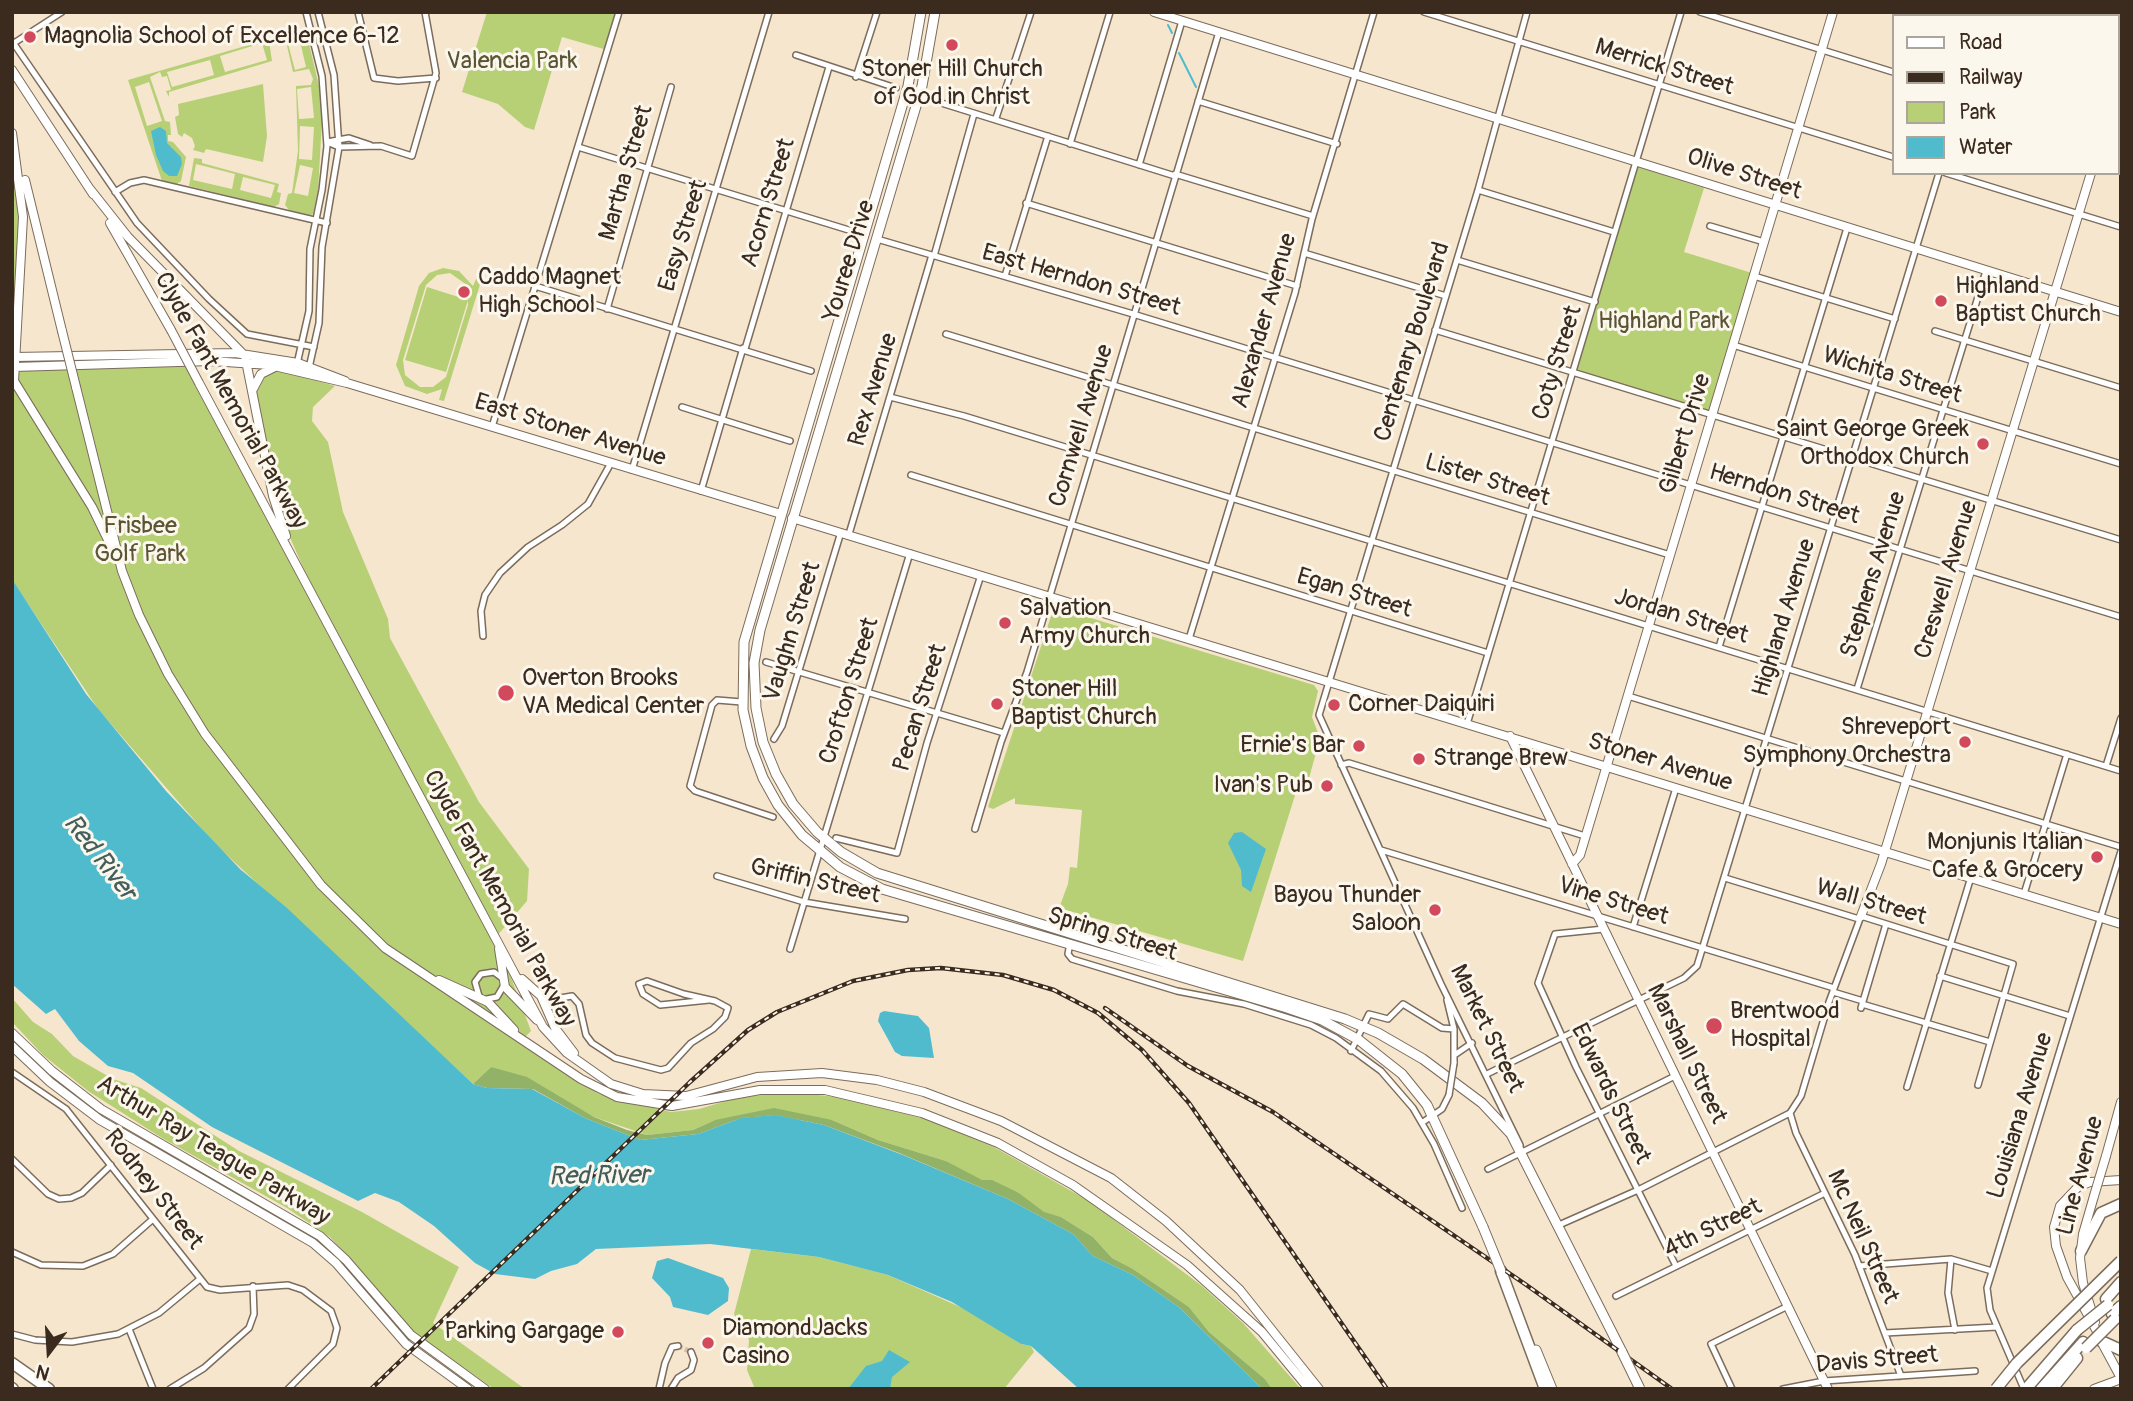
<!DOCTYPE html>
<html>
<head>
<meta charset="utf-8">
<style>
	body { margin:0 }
	#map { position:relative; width:2133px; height:1401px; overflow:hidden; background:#f6e6ce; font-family:Pangolin,sans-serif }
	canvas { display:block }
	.frame { position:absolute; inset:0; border:14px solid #3b2a1e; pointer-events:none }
	.legend { position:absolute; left:1892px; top:14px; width:228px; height:161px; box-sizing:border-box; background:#fbf7ec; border:2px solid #aea59a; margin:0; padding:9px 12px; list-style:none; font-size:21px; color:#3b2a1e }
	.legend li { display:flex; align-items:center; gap:14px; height:35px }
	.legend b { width:35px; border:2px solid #aea59a }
	.north { position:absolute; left:14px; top:1317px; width:70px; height:70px; -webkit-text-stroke:5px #fbf7ec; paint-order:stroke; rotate:197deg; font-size:19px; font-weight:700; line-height:28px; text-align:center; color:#3b2a1e }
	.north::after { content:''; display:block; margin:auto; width:24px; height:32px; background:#3b2a1e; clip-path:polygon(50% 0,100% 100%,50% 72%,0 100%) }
</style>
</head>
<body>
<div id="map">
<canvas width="2133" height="1401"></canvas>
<div class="frame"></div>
<ul class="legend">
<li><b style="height:9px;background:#fff"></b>Road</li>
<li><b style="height:9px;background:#3b2a1e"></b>Railway</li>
<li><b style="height:19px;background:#b7d076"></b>Park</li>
<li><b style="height:19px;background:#51bbce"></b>Water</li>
</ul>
<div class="north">N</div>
</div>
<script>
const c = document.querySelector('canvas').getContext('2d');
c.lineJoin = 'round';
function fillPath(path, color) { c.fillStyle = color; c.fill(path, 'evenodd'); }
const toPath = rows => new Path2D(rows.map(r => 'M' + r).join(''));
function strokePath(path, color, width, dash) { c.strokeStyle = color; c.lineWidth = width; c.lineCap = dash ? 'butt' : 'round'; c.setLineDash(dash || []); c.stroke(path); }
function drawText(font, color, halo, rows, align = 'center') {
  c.font = font + ' Pangolin,sans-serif'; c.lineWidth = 6; c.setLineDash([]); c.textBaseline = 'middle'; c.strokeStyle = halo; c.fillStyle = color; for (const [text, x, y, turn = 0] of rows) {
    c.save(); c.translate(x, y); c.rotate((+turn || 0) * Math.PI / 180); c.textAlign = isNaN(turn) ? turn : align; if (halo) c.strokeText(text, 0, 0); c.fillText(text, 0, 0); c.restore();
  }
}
const green = toPath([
	[487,12,619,12,607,50,562,37,534,130,525,127,498,104,462,92],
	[297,30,298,33,306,31,320,90,322,121,318,191,313,214,309,216,289,210,285,205,288,194,292,193,298,151,296,86,311,85,313,79,309,69,293,72,285,37,279,36],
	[299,37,306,67,295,70,287,40],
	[311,87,314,118,299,119,297,89],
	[300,126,314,127,312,160,299,159],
	[300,165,313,168,308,196,294,193],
	[273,38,269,41,272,61,169,92,169,97,166,91,171,90,167,76,162,77,160,72,150,77,165,121,170,122,171,135,168,135,168,141,173,142,186,157,181,181,177,184,162,181,128,80],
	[262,43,267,60,225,72,220,56],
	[210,60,214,75,172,87,167,72],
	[149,82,162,121,147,126,135,87],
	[263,84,267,136,263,162,206,149,204,153,193,150,195,146,192,138,184,133,182,137,178,134,175,117,179,115,178,104],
	[194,158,202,159,202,163,279,184,277,192,281,193,279,204,274,207,189,186],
	[196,164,235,174,232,189,193,180],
	[243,177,275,185,271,198,240,190],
	[12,159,20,227,12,334],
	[1638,167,1704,188,1684,252,1752,273,1710,413,1574,371],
	[443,268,459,271,473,286,477,277,482,278,444,401,439,400,442,389,427,394,405,386,396,365,419,286,429,273],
	[450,273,467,285,468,305,446,377,433,387,420,387,405,375,403,360,426,285,437,275],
	[427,287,468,300,446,372,405,360],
	[189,364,506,964,531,1031,519,1043,599,1094,671,1112,699,1109,736,1098,788,1092,838,1097,926,1119,994,1147,1089,1201,1202,1286,1243,1323,1301,1389,1272,1389,1265,1379,1209,1332,1189,1307,1133,1269,1112,1258,1093,1237,1061,1217,1044,1213,1019,1193,982,1181,946,1161,878,1140,832,1120,715,1120,693,1130,647,1135,594,1117,562,1099,491,1067,473,1084,215,844,98,709,12,580,12,367],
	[278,369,335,386,313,407,312,421,328,442,343,512,388,619,390,638,479,802,529,869,527,901,496,937,312,588,285,526,254,391,262,375],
	[1054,607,1314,685,1318,691,1312,717,1320,738,1308,782,1297,789,1243,961,1059,908,1068,884,1070,867,1077,868,1082,810,1015,804,1015,798,993,809,988,807],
	[12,998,33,1022,52,1034,73,1056,113,1079,141,1088,239,1151,362,1212,459,1267,433,1323,525,1389,494,1389,414,1332,330,1237,287,1208,162,1138,88,1091,43,1055,12,1022],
	[751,1249,819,1257,888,1275,976,1314,1021,1344,1031,1346,1034,1352,1004,1389,755,1389,747,1370,749,1340,734,1314]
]);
const forest = toPath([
	[491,1067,527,1077,594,1117,627,1130,647,1135,693,1130,715,1120,774,1108,832,1120,878,1140,946,1161,982,1180,992,1180,1019,1193,1044,1212,1061,1217,1093,1237,1112,1258,1133,1269,1189,1307,1209,1332,1265,1379,1272,1389,1262,1389,1180,1308,1133,1275,1093,1256,1073,1234,1008,1199,899,1153,824,1125,776,1115,741,1118,698,1134,640,1140,585,1118,533,1089,487,1088,473,1084]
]);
const water = toPath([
	[160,127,166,131,167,143,181,157,182,164,177,176,169,176,163,171,156,155,151,131],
	[12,579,86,694,166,791,240,869,287,908,473,1084,487,1088,532,1089,585,1118,640,1140,698,1134,741,1118,776,1115,824,1125,903,1155,1008,1199,1073,1234,1093,1256,1133,1275,1180,1308,1262,1389,1079,1389,1031,1346,1021,1344,952,1302,888,1275,819,1257,710,1244,596,1249,577,1264,551,1271,535,1279,495,1274,475,1263,434,1226,399,1202,375,1193,358,1201,212,1127,133,1073,108,1066,79,1041,55,1009,46,1014,12,984],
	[1242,832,1266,849,1251,892,1242,886,1241,870,1228,843,1234,833],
	[884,1011,918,1016,929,1028,934,1058,902,1056,895,1052,878,1021,880,1013],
	[668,1258,723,1278,729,1288,728,1301,708,1315,673,1307,670,1297,652,1278,657,1261],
	[889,1350,910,1362,892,1377,890,1389,848,1389,866,1366,882,1361]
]);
const stream = toPath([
	[1168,25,1172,33],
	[1179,53,1196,87]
]);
const streetTunnel = toPath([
	[678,1346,691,1352]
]);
const street = toPath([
	[358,12,374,78,398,81,436,78],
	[1424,12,1893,157],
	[1700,12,1893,72],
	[1977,12,1989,16],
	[12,41,137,223,209,299,247,334,314,347],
	[14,43,62,12],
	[796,55,896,88],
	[2117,55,2121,56],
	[856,77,877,12],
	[919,96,1175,176],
	[1198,101,1337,144],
	[996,118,1031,12],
	[2117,140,2121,141],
	[327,142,339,147,381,146,412,156,436,73,425,12],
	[327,142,349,138,370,145],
	[1070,144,1110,12],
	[578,147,865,235],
	[1139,165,1182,21],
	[1946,173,2121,227],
	[1175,174,1313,216],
	[1478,190,1614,232],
	[115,192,130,183,144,180,327,223],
	[1026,203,1297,286],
	[1710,226,1764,242],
	[877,239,1133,314,2121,617],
	[1304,253,1446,296],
	[934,256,974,114],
	[1457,260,1595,302],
	[1005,276,1048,136],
	[1754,276,1895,319],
	[535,286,811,371],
	[607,309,671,87],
	[1435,330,2121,540],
	[1935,331,2121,388],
	[946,334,1670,555],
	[1733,345,2121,464],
	[745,349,829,67],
	[297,364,309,311,310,249,322,190,327,146,322,76,306,12],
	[309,368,319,323,322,247,339,147,334,75,318,12],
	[890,397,964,416,2121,771],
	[682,407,790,441],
	[492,427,619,12],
	[632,470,769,12],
	[911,475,1488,653],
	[701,491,743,348],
	[849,534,932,255],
	[483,636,481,611,485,595,500,573,528,547,562,525,588,504,611,463],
	[1189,639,1295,293,1312,219,1374,12],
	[1719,647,1847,228],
	[766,662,1004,733],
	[1857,689,1986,271],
	[1628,696,2121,847],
	[742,702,717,700,712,705,690,786,695,791,773,817],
	[1467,724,1681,12],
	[774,739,782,726,841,532],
	[1341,765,1349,763,1585,836],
	[2106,766,2121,718],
	[975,829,1001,742,1027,672,1219,32],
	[836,838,897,853,927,743,981,575],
	[1381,850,1834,988],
	[717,876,804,902,905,919],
	[1725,878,1859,919],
	[2024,894,2067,754],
	[1633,927,1676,788],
	[1604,929,1555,934,1538,983,1576,1067,1676,1266],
	[1070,943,1068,954,1072,959,1177,991,1244,1004,1311,1025,1336,1038,1381,1071,1413,1108,1434,1144,1462,1208],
	[790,949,910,553],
	[1940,976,2070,1016],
	[1833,992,1863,1001],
	[479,996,475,982,481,974,494,972,502,978],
	[487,999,497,997,504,985],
	[1447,1000,1454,1029,1454,1063],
	[543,1001,572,996,579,1004,586,1035,592,1043,615,1058,661,1070,668,1068,691,1043,713,1029,725,1017,728,1008,715,1001,684,994,647,981,639,984,643,994,660,1005,709,1000],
	[1862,1004,1990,1042],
	[1861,1008,1886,924],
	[1351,1051,1369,1014,1388,1019,1403,1004,1442,1028,1454,1029],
	[1456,1054,1472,1043],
	[12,1072,66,1109,207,1287,220,1290,288,1285,303,1290,331,1311,337,1328,333,1344,288,1389],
	[1487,1074,1684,978,1697,966,1939,173],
	[1907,1087,1971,877],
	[1790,1113,1796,1133,1855,1255,1901,1376],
	[1423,1122,1442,1109,1449,1095],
	[1520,1145,1441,984,1319,715,1478,190,1527,12],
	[12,1159,48,1194,59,1199,71,1198,82,1193,111,1165],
	[1488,1169,1675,1076],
	[1559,1225,1638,1190,1790,1113,1801,1096,1829,1002,1861,916,2013,964,1978,1085],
	[12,1252,41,1265,83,1266,113,1254,153,1219],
	[1951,1259,1948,1293,1955,1330],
	[1859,1266,1951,1259,1992,1271],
	[1616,1296,1825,1193],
	[129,1329,153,1389],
	[1885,1333,1997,1327],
	[12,1334,35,1340,72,1342,118,1334,159,1313,200,1279],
	[170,1389,204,1368,249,1328,254,1314,253,1286],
	[659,1389,665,1363,672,1347,678,1346],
	[671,1389,678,1378,691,1370,694,1360,691,1352],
	[1732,1389,1711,1344,1788,1306],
	[1783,1389,1824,1381,1975,1371],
	[2024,1389,1990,1310,1987,1288,2121,851]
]);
const secondary = toPath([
	[1154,12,2121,312],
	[12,70,93,194],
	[2117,86,2121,75],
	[12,133,23,217,14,381,92,507,111,546],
	[25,180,62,331],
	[90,189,128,237,245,356,273,496,286,536],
	[110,223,171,330],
	[15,357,235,353,298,363,345,381],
	[14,367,211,361,270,365,347,383,781,514],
	[199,383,543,1027,567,1053,611,1084,643,1094,686,1096,757,1077,822,1073,877,1080,924,1092,1001,1121,1111,1178,1166,1221,1240,1290,1319,1389],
	[76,387,122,571,139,615,168,674,205,734,321,885,385,948,581,1079,617,1097,672,1106,760,1090,825,1090,922,1113,998,1143,1073,1185,1187,1265,1262,1332,1309,1389],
	[253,389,261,374,275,367],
	[792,518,2121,924],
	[1510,736,1828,1389],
	[1572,864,1580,855,1833,12],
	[1861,916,1881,864,2091,173],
	[499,949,505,987,537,1020],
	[522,979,541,996,555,1028,574,1053],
	[439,980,488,1002,514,1030],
	[12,1033,52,1071,101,1109,320,1236,346,1260,411,1335,485,1389],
	[12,1046,50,1082,100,1120,313,1243,336,1263,406,1344,468,1389],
	[2106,1156,2121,1102],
	[2094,1196,2083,1234,2080,1258,2083,1283,2095,1322],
	[2099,1335,2067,1277,2056,1246,2054,1227,2060,1206,2078,1187,2090,1182,2121,1180],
	[2101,1341,2121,1378],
	[2094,1389,2121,1379]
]);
const primary = toPath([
	[921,12,908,86,744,642,743,710,751,746,763,778,778,805,802,835,840,867,882,889,1287,1008,1322,1020,1359,1040,1402,1074,1427,1105,1483,1227],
	[935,12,922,86,760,630,754,663,756,708,763,742,776,774,793,804,817,832,841,852,877,873,1345,1019,1378,1033,1423,1059,1482,1103,1511,1134,1622,1352],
	[1536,1350,1552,1389]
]);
const highway = toPath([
	[2081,1251,2101,1213,2121,1204],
	[1501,1271,1545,1389],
	[2106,1299,2121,1282],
	[2112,1314,2121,1306],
	[2101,1341,2121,1350],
	[12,1363,49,1389],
	[12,1388,13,1389],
	[2026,1389,2077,1330],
	[2041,1389,2083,1342],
	[2052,1389,2077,1358]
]);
const rail = toPath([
	[1105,1008,1188,1066,1273,1112,1525,1284,1672,1389],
	[371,1389,690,1082,748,1030,777,1012,853,981,908,970,941,968,1003,975,1054,990,1098,1013,1142,1050,1189,1103,1387,1389]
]);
const streetBridge = toPath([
	[1449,1095,1454,1063]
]);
const secondaryBridge = toPath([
	[171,330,199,383],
	[62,331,76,387],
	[2094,1196,2106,1156]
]);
const primaryBridge = toPath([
	[1483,1227,1501,1271],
	[1622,1352,1640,1389]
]);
const highwayBridge = toPath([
	[2077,1330,2108,1305],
	[2086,1348,2115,1319],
	[1996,1389,2017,1363,2121,1261]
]);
const markers = [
	[30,37,7,"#d1495b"],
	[952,45,7,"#d1495b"],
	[464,292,7,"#d1495b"],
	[1941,301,7,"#d1495b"],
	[1983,444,7,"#d1495b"],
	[1005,623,7,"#d1495b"],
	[506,693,9,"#d1495b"],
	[997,704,7,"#d1495b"],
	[1334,705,7,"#d1495b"],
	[1965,742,7,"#d1495b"],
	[1359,746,7,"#d1495b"],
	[1419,759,7,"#d1495b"],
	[1327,786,7,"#d1495b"],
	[2097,857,7,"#d1495b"],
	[1435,910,7,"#d1495b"],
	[1714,1026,9,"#d1495b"],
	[618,1332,7,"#d1495b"],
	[708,1343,7,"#d1495b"]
];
const poiNames = [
	["Magnolia School of Excellence 6-12",44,37],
	["Stoner Hill Church",952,70,"center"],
	["of God in Christ",952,98,"center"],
	["Caddo Magnet",478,278],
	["High School",478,306],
	["Highland",1955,287],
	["Baptist Church",1955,315],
	["Saint George Greek",1969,430,"right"],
	["Orthodox Church",1969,458,"right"],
	["Salvation",1019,609],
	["Army Church",1019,637],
	["Overton Brooks",522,679],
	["VA Medical Center",522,707],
	["Stoner Hill",1011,690],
	["Baptist Church",1011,718],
	["Corner Daiquiri",1348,705],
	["Shreveport",1951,728,"right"],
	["Symphony Orchestra",1951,756,"right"],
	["Ernie's Bar",1345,746,"right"],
	["Strange Brew",1433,759],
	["Ivan's Pub",1313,786,"right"],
	["Monjunis Italian",2083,843,"right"],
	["Cafe & Grocery",2083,871,"right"],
	["Bayou Thunder",1421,896,"right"],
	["Saloon",1421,924,"right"],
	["Brentwood",1730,1012],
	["Hospital",1730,1040],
	["DiamondJacks",722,1329],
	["Casino",722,1357],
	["Parking Gargage",604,1332,"right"]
];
const parkNames = [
	["Valencia Park",512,62],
	["Highland Park",1664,322],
	["Frisbee",140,527],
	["Golf Park",140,555]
];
const streetNames = [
	["Merrick Street",1664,68,17],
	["Martha Street",627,173,-74],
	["Olive Street",1744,175,18],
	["Acorn Street",769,203,-73],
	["Easy Street",684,236,-73],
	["Youree Drive",850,261,-73],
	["East Herndon Street",1081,281,16],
	["Alexander Avenue",1265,321,-74],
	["Centenary Boulevard",1413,342,-73],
	["Coty Street",1558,363,-73],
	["Wichita Street",1892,376,17],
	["Rex Avenue",874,390,-73],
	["Clyde Fant Memorial Parkway",230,401,61],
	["Cornwell Avenue",1082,426,-73],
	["East Stoner Avenue",570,431,17],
	["Gilbert Drive",1686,434,-73],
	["Lister Street",1487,481,17],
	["Herndon Street",1784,495,17],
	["Stephens Avenue",1874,575,-73],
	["Creswell Avenue",1947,580,-73],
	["Egan Street",1354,594,17],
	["Jordan Street",1681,617,17],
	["Highland Avenue",1785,618,-73],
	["Vaughn Street",793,632,-73],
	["Crofton Street",850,691,-73],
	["Pecan Street",921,708,-73],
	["Stoner Avenue",1660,763,17],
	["Griffin Street",815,882,13],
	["Clyde Fant Memorial Parkway",499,899,61],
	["Vine Street",1613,902,17],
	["Wall Street",1871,903,16],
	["Spring Street",1112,935,17],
	["Market Street",1486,1029,64],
	["Marshall Street",1686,1054,64],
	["Edwards Street",1610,1094,64],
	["Louisiana Avenue",2021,1116,-73],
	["Arthur Ray Teague Parkway",213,1151,31],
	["Line Avenue",2081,1176,-75],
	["Rodney Street",153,1190,52],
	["4th Street",1713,1229,-26],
	["Mc Neil Street",1862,1237,66],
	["Davis Street",1877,1361,-5]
];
const waterNames = [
	["Red River",99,858,52],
	["Red River",599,1177,-1]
];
fillPath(green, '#b7d076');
fillPath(forest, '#91b267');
fillPath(water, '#51bbce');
strokePath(stream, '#51bbce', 2);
strokePath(streetTunnel, '#d1c0ab', 5, [5, 2.5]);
strokePath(street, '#7c6c5c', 8);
strokePath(secondary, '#7c6c5c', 10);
strokePath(primary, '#7c6c5c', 11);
strokePath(highway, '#7c6c5c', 13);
strokePath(street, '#fff', 5);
strokePath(secondary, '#fff', 8);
strokePath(primary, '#fff', 9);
strokePath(highway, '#fff', 10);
strokePath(rail, '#3b2a1e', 4.5);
strokePath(rail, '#fbf7ec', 2, [5]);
strokePath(streetBridge, '#7c6c5c', 8, []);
strokePath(secondaryBridge, '#7c6c5c', 10, []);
strokePath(primaryBridge, '#7c6c5c', 11, []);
strokePath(highwayBridge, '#7c6c5c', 13, []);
strokePath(streetBridge, '#fff', 5);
strokePath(secondaryBridge, '#fff', 8);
strokePath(primaryBridge, '#fff', 9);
strokePath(highwayBridge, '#fff', 10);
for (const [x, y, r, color] of markers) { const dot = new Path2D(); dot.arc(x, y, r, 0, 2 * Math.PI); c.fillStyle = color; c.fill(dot); strokePath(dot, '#fbf7ec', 2.5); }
drawText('24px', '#3b2a1e', '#fbf7ec', poiNames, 'left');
drawText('24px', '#5a5434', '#fbf7ec', parkNames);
drawText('24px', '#3b2a1e', '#fbf7ec', streetNames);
drawText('italic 26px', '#435d5c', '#fbf7ec', waterNames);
</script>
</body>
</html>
